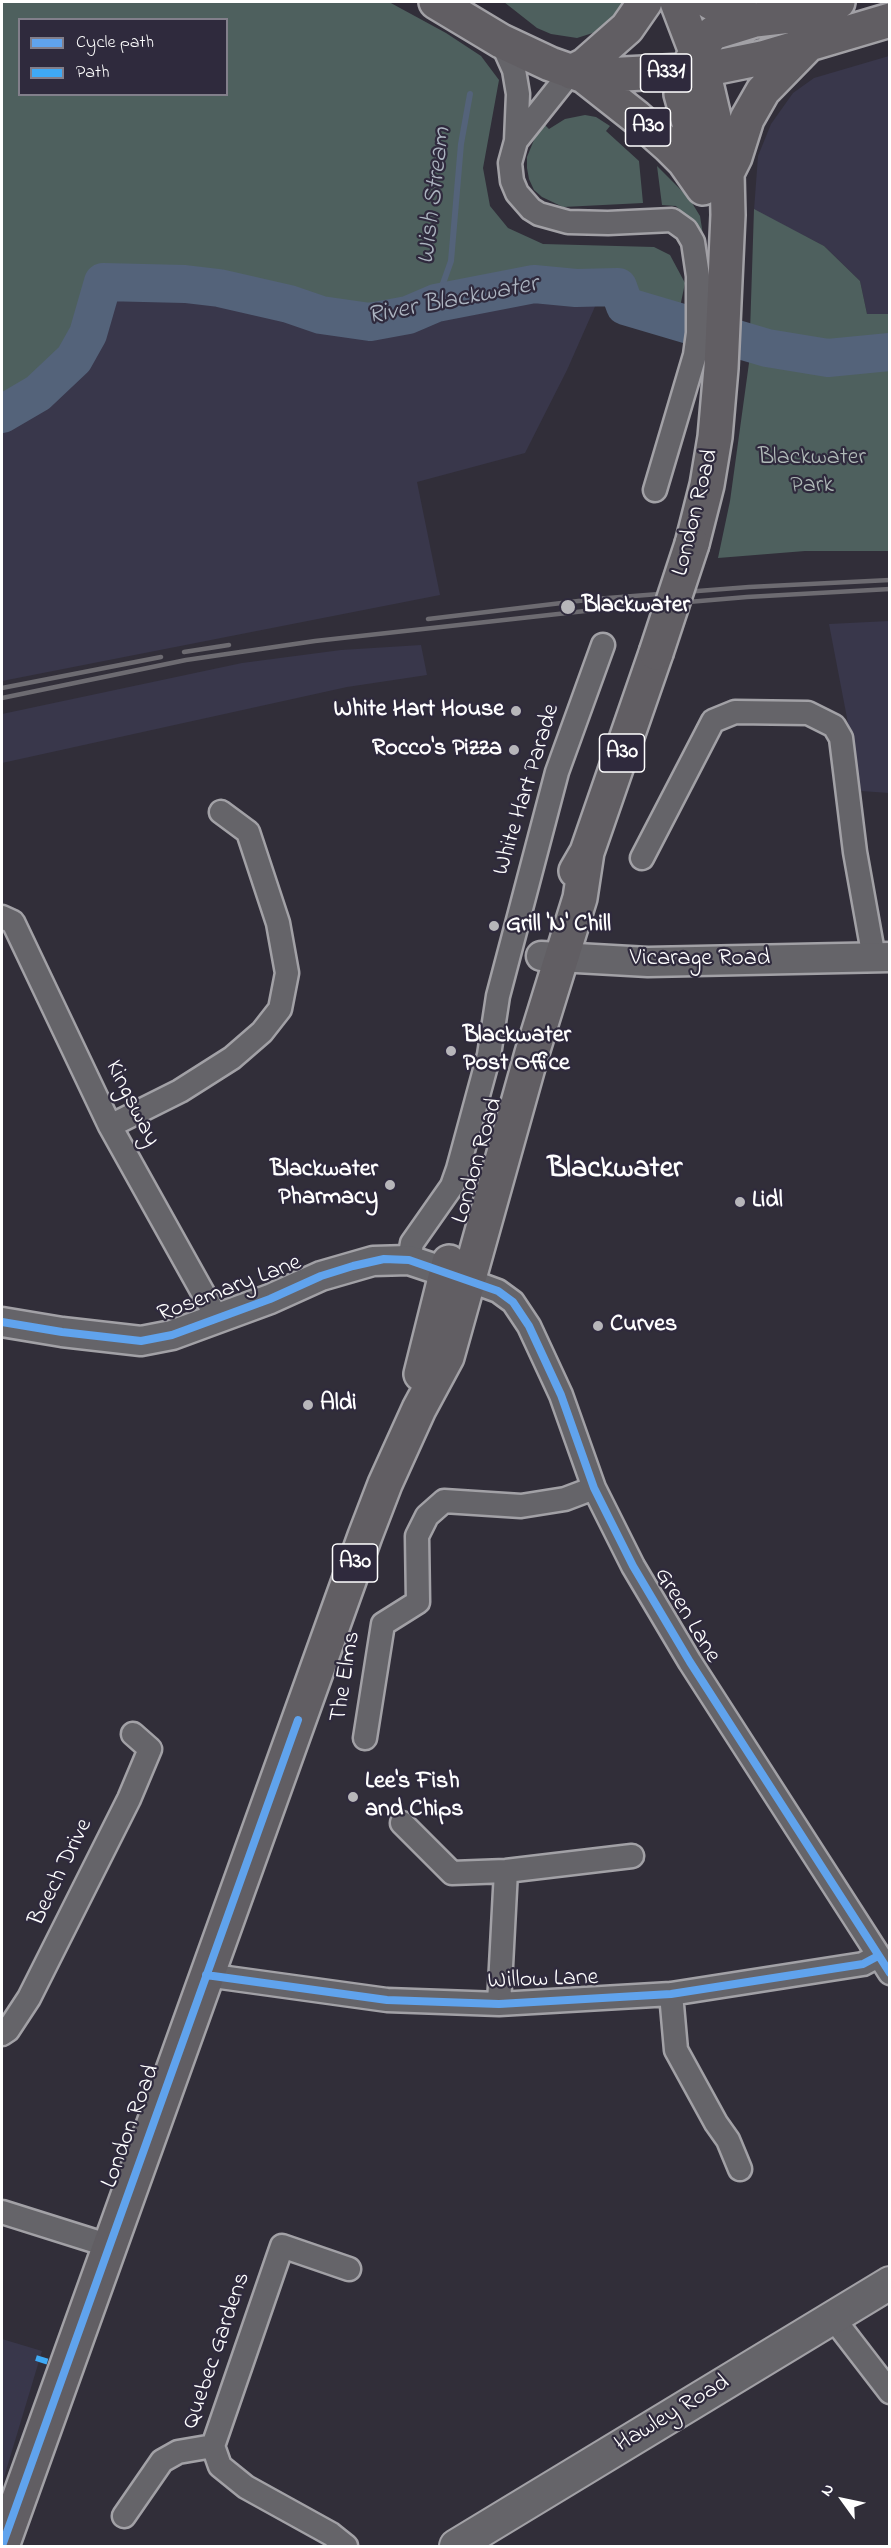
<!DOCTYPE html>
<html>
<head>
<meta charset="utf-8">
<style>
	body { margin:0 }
	#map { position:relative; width:891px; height:2548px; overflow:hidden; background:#312e39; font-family:"Indie Flower",sans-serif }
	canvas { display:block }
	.frame { position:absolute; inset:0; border:3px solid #fff; pointer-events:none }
	.legend { position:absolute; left:18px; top:18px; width:210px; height:78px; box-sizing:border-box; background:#2f2a3d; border:2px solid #827f8b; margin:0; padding:8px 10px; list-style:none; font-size:18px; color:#fff }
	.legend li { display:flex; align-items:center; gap:12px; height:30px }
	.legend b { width:30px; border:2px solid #827f8b }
	.north { position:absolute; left:813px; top:2470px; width:60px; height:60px; -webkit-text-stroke:4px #2f2a3d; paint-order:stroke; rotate:303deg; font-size:16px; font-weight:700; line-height:24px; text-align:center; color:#fff }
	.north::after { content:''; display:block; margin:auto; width:21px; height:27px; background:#fff; clip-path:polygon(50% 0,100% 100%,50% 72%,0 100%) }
</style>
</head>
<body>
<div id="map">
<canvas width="891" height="2548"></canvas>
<div class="frame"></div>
<ul class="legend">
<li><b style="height:8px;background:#60a3ed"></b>Cycle path</li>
<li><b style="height:8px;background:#3fa9f5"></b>Path</li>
</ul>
<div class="north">N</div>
</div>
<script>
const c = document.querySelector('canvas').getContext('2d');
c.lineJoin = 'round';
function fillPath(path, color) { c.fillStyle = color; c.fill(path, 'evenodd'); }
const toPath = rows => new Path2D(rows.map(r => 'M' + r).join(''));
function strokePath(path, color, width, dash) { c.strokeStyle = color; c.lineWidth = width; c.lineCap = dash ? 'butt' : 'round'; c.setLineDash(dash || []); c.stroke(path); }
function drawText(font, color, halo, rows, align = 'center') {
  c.font = font + ' "Indie Flower",sans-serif'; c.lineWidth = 4.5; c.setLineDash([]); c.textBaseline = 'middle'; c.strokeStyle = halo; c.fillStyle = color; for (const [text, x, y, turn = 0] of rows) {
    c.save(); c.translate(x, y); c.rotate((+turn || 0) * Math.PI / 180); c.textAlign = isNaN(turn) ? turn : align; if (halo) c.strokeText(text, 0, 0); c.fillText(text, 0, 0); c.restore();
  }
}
const built = toPath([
	[889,56,889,314,867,314,860,281,824,246,754,210,758,156,771,124,793,93,814,78],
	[107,287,181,290,219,294,286,308,319,321,372,328,408,321,438,309,533,290,575,294,601,293,567,370,525,453,417,482,440,595,2,681,2,420,42,398,79,361,94,334,105,301],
	[889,621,889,793,861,791,829,624],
	[421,645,427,675,347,687,2,763,2,714,242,663,341,650],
	[2,2339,42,2351,2,2484]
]);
const green = toPath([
	[2,2,389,2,446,33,481,56,499,80,483,168,490,206,508,228,543,244,654,247,670,255,685,283,679,312,643,299,621,277,576,277,533,273,436,292,404,304,370,312,323,305,288,292,206,277,95,272,76,328,60,356,24,388,2,400],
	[20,20,226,20,226,94,20,94],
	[504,2,625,2,618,14,599,31,577,38,551,34,537,28],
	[585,115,596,117,610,126,606,131,639,161,643,203,563,207,542,197,534,190,529,179,527,168,527,157,536,135,544,124,549,129,565,119],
	[657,166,689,198,700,216,703,235,676,206,662,205],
	[754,209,824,246,860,281,867,314,889,314,889,551,805,551,718,558,730,501,749,363]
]);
const stream = toPath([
	[436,303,451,261,461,144,470,94]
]);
const river = toPath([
	[2,414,38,393,74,359,88,334,103,282,185,284,219,288,289,304,321,315,370,322,408,315,436,303,534,284,576,288,618,287,625,306,767,348,828,358,890,352]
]);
const minor = toPath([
	[501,41,514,70,518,94,516,141,510,163,512,181,517,193,531,209,539,214,568,222,608,223,672,220,686,230,693,242,698,276,698,333,695,355,655,490],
	[516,141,571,72],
	[642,858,713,721,735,712,808,713,834,726,841,738,855,852,874,958],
	[2,917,13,922,110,1126,217,1318],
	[110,1126,180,1091,232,1058,262,1032,280,1009,287,973,278,923,248,832,221,812],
	[409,1260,412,1243,452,1186,458,1169,489,1055,498,996,557,772,603,645],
	[468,1280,498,1291,513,1302,529,1326,561,1395,594,1488,633,1566,690,1662,890,1973],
	[365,1738,383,1624,418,1602,417,1536,427,1516,444,1501,521,1506,565,1499,594,1488],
	[402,1823,452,1873,506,1871,632,1856],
	[206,1975,387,2000,499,2004,671,1994,863,1964,878,1956],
	[671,1994,676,2050,716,2123,728,2140,740,2169],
	[499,2004,506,1871],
	[2,2034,8,2030,29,1998,129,1799,150,1749,133,1734],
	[2,2212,110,2246],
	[833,2318,890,2392],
	[124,2516,162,2461,178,2452,213,2446],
	[346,2546,331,2534,246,2487,220,2466,213,2446,282,2246,349,2269]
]);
const tertiary = toPath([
	[541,956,648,962,890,957],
	[2,1322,62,1332,141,1341,172,1335,270,1299,321,1276,373,1261,409,1260,466,1279]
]);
const secondary = toPath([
	[456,2546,890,2283]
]);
const primary = toPath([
	[436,2,501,41,550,64,584,76,636,117,669,146,684,161,703,188],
	[677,2,703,70,727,173,728,215,721,368,715,437,707,485,692,544],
	[710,2,732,14,755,20,790,16,838,2],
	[571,72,585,65,627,28,645,2],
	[584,76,703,70,762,58,890,20],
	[727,173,735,157,747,119,763,91,806,47],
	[702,182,698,156,681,94,685,73,697,51,713,33,755,20],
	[576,871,587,852,656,653],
	[421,1374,449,1262],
	[2,2546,365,1536,385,1484,419,1409,447,1357,532,1053,580,898,587,852]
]);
const rail = toPath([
	[428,619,595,599,749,587,890,580],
	[184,652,229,645],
	[2,688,161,657],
	[2,698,186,660,315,641,594,610,747,597,890,589]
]);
const primaryBridge = toPath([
	[656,653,692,544]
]);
const quiet = toPath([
	[36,2358,49,2362]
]);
const cycleway = toPath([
	[2,1322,62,1332,141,1341,172,1335,270,1299,321,1276,353,1266,384,1259,409,1260,498,1291,513,1302,529,1326,561,1395,594,1488,633,1566,690,1662,890,1973],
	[206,1975,387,2000,499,2004,671,1994,863,1964,878,1956],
	[2,2546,298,1720]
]);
const markers = [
	[568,607,8,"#b7b6ba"],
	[516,711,6,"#b7b6ba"],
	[514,750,6,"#b7b6ba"],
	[494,926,6,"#b7b6ba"],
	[451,1051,6,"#b7b6ba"],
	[390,1185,6,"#b7b6ba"],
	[740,1202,6,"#b7b6ba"],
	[598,1326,6,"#b7b6ba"],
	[308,1405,6,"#b7b6ba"],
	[353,1797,6,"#b7b6ba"]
];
const shields = [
	[666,73,51],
	[648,127,45],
	[622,753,45],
	[355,1563,45]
];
const shieldNames = [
	["A331",666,73],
	["A30",648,127],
	["A30",622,753],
	["A30",355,1563]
];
const parkNames = [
	["Blackwater",812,459],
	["Park",812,487]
];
const streetNames = [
	["London Road",697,513,-76],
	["White Hart Parade",528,790,-73],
	["Vicarage Road",700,960],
	["Kingsway",131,1104,63],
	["London Road",479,1161,-74],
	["Rosemary Lane",230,1290,-21],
	["Green Lane",686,1616,59],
	["The Elms",347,1677,-81],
	["Beech Drive",62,1873,-64],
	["Willow Lane",543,1981,-2],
	["London Road",132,2127,-70],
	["Quebec Gardens",218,2351,-71],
	["Hawley Road",673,2415,-31]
];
const poiNames = [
	["Blackwater",582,607],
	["White Hart House",504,711,"right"],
	["Rocco's Pizza",502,750,"right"],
	["Grill 'N' Chill",506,926],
	["Blackwater",463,1037],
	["Post Office",463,1065],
	["Blackwater",378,1171,"right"],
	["Pharmacy",378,1199,"right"],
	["Lidl",752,1202],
	["Curves",610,1326],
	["Aldi",320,1405],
	["Lee's Fish",365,1783],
	["and Chips",365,1811]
];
const waterNames = [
	["Wish Stream",436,196,-83],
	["River Blackwater",453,302,-11]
];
const districtNames = [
	["Blackwater",615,1171]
];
fillPath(built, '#39374b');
fillPath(green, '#4e605e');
strokePath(stream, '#54637a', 6);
strokePath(river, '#54637a', 38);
strokePath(minor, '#a2a1a6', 27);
strokePath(tertiary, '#a2a1a6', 33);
strokePath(secondary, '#a2a1a6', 36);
strokePath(primary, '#a2a1a6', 38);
strokePath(minor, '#656469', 22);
strokePath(tertiary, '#656469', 28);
strokePath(secondary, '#656469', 32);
strokePath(primary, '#615e63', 33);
strokePath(rail, '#6d6b71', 4.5);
strokePath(primaryBridge, '#a2a1a6', 38, []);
strokePath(primaryBridge, '#615e63', 33);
strokePath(quiet, '#3fa9f5', 6, [12, 6]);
strokePath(cycleway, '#60a3ed', 8);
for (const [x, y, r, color] of markers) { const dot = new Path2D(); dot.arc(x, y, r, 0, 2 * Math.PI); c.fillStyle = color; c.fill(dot); strokePath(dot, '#2f2a3d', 2); }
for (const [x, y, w] of shields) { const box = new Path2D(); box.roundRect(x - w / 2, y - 19, w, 38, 4.5); c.fillStyle = '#2f2a3d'; c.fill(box); strokePath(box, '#fff', 1.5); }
drawText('bold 22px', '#fff', null, shieldNames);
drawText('24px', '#b1bbb9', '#2f2a3d', parkNames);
drawText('24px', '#fff', '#2f2a3d', streetNames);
drawText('bold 24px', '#fff', '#2f2a3d', poiNames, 'left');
drawText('italic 26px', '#acb4c0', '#2f2a3d', waterNames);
drawText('bold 30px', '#fff', '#2f2a3d', districtNames);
</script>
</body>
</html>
